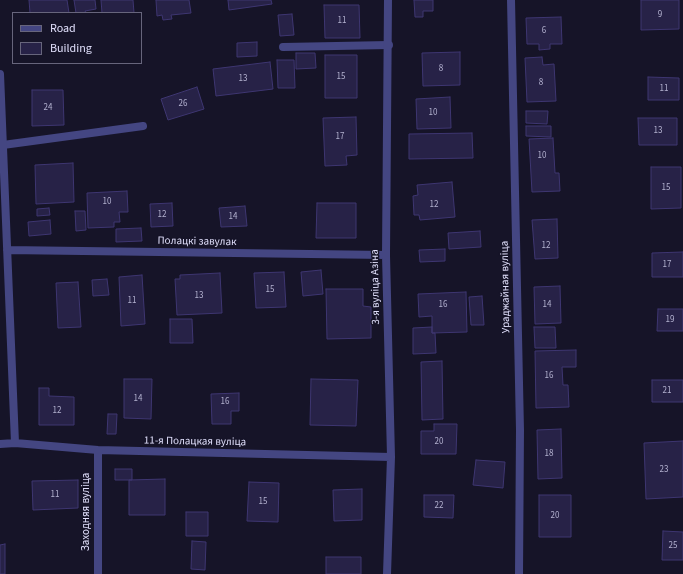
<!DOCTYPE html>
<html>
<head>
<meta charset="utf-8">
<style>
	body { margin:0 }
	#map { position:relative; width:683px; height:574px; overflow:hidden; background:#161428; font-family:"Source Sans 3",sans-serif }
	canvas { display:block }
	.legend { position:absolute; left:12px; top:12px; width:130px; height:52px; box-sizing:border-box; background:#161428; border:1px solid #67657c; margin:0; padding:5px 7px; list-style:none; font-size:12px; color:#e0dffb }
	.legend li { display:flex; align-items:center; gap:8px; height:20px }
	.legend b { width:20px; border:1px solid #67657c }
</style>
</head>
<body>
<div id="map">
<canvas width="683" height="574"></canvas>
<ul class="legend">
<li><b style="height:5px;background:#444682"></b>Road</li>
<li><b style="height:11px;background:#272247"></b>Building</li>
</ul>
</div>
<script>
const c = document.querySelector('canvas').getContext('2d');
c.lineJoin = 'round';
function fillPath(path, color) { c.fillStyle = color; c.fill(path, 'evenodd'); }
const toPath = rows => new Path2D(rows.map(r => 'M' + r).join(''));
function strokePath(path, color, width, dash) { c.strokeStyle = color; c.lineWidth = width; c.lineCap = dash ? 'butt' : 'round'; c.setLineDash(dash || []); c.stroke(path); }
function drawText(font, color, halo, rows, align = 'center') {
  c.font = font + ' "Source Sans 3",sans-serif'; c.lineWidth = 3; c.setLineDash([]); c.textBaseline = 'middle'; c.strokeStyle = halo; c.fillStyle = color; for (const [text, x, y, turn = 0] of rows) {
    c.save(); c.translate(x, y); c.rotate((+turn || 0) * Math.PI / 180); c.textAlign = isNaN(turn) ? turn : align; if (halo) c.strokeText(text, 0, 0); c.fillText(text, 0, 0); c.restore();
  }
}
const building = toPath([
	[29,0,67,0,69,13,30,13,29,0],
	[74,0,95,0,96,9,85,11,86,13,76,13,74,0],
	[101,0,133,0,134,13,102,13,101,0],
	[156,0,189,0,191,13,171,15,172,19,163,20,162,15,157,16,156,0],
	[228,0,271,0,272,4,229,10,228,0],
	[414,0,433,0,433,11,423,11,423,17,415,17,414,0],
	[641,0,679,0,679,29,641,30,641,0],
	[324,5,359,5,360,38,325,38,324,5],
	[292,14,294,35,280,36,278,15,292,14],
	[561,17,562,44,550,44,550,49,539,50,539,44,527,44,526,18,561,17],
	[257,42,257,56,237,57,237,43,257,42],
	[460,52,460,85,423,86,422,53,460,52],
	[296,53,315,53,316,68,296,69,296,53],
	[325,55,357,55,357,98,325,98,325,55],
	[542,57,543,65,554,64,556,101,527,102,525,58,542,57],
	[277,60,294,60,295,88,278,88,277,60],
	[270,62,273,89,216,96,213,69,270,62],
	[648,77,679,78,679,100,648,100,648,77],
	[197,87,204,109,168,120,161,99,197,87],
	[32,90,63,90,64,125,32,126,32,90],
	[450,97,451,128,417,129,416,99,450,97],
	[526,111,548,111,547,124,526,123,526,111],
	[356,117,357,155,346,156,347,165,325,166,323,118,356,117],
	[638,118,677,118,677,145,639,145,638,118],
	[526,126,551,126,551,137,526,136,526,126],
	[472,133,473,158,409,159,409,134,472,133],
	[553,138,555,173,559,173,560,191,532,192,529,139,553,138],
	[73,163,74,202,36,204,35,165,73,163],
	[651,167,681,167,681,208,651,209,651,167],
	[452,182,455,217,420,220,419,215,414,215,413,196,418,195,417,185,452,182],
	[127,191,128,212,119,212,120,222,114,222,114,227,88,228,87,193,127,191],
	[172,203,173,226,151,227,150,204,172,203],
	[317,203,356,203,356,238,316,238,317,203],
	[245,206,247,226,221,227,219,208,245,206],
	[49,208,50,215,37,216,37,209,49,208],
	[75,211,85,211,86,230,76,231,75,211],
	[557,219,558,258,535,259,532,220,557,219],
	[50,220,51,234,29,236,28,222,50,220],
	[141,228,142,241,116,242,116,229,141,228],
	[480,231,481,247,449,249,448,233,480,231],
	[445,249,445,261,420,262,419,250,445,249],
	[683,252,683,277,652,277,652,253,683,252],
	[321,270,323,294,303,296,301,272,321,270],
	[284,272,286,307,256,308,254,273,284,272],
	[220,273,222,313,177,315,175,279,180,279,180,275,220,273],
	[142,275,145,324,121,326,119,277,142,275],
	[107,279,109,295,93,296,92,280,107,279],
	[78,282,81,327,58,328,56,283,78,282],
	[560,286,561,323,535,324,534,287,560,286],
	[326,289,363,289,363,306,371,307,371,338,327,339,326,289],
	[466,292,467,332,432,333,432,316,419,317,418,294,466,292],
	[482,296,484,325,471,325,469,297,482,296],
	[658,309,683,309,683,331,657,331,658,309],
	[170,319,192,319,193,343,170,343,170,319],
	[432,327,432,333,435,333,436,353,413,354,413,328,432,327],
	[534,327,555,327,556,348,535,348,534,327],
	[576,350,576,367,562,367,563,385,568,385,569,407,536,408,535,351,576,350],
	[442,361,443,419,422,420,421,362,442,361],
	[124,379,152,379,151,419,124,418,124,379],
	[311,379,358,380,356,426,310,425,311,379],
	[652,380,683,380,683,402,652,402,652,380],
	[39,388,49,388,49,396,74,397,74,425,39,425,39,388],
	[239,393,239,411,231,411,231,424,212,424,211,394,239,393],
	[108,414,117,414,116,434,107,434,108,414],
	[434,424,457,424,456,454,421,454,421,431,434,431,434,424],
	[561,429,562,478,538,479,537,430,561,429],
	[683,441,683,497,646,499,644,443,683,441],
	[476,460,505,462,503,488,473,485,476,460],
	[115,469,132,469,132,480,115,480,115,469],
	[165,479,165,515,129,515,129,480,165,479],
	[78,480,78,508,33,510,32,481,78,480],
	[249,482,279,483,278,522,247,521,249,482],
	[362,489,362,520,334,521,333,490,362,489],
	[424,495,454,495,453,518,424,517,424,495],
	[539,495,571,495,571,537,539,537,539,495],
	[186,512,208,512,208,536,186,536,186,512],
	[663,531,683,532,683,560,662,560,663,531],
	[192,541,206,542,205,570,191,569,192,541],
	[5,544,5,574,0,574,0,545,5,544],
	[326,557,361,557,361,574,326,574,326,557]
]);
const service = toPath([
	[283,47,389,45],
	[3,145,143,126]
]);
const minor = toPath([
	[511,0,520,430,519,574],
	[0,74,15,443],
	[7,250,386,255],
	[0,444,15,443,98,450,391,457],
	[98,450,98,574],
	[387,574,391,457,386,255,388,0]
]);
const numberNames = [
	["9",660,15],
	["11",342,21],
	["6",544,31],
	["8",441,69],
	["15",341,77],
	["13",243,79],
	["8",541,83],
	["11",664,89],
	["26",183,104],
	["24",48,108],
	["10",433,113],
	["13",658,131],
	["17",340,137],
	["10",542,156],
	["15",666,188],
	["10",107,202],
	["12",434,205],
	["12",162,215],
	["14",233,217],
	["12",546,246],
	["17",667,265],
	["15",270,290],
	["13",199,296],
	["11",132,301],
	["16",443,305],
	["14",547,305],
	["19",670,320],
	["16",549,376],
	["21",667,391],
	["14",138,399],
	["16",225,402],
	["12",57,411],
	["20",439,442],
	["18",549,454],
	["23",664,470],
	["11",55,495],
	["15",263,502],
	["22",439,506],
	["20",555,516],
	["25",673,546]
];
const streetNames = [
	["Полацкі завулак",197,242,1],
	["3-я вуліца Азіна",376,287,-91],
	["Ураджайная вуліца",506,287,-91],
	["11-я Полацкая вуліца",195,442,1],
	["Заходняя вуліца",87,512,-90]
];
fillPath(building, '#272247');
strokePath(building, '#3e3671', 1);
strokePath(service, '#444682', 8);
strokePath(minor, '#444682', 8);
drawText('9px', '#b2b0ce', null, numberNames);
drawText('11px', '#e0dffb', '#161428', streetNames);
</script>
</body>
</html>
